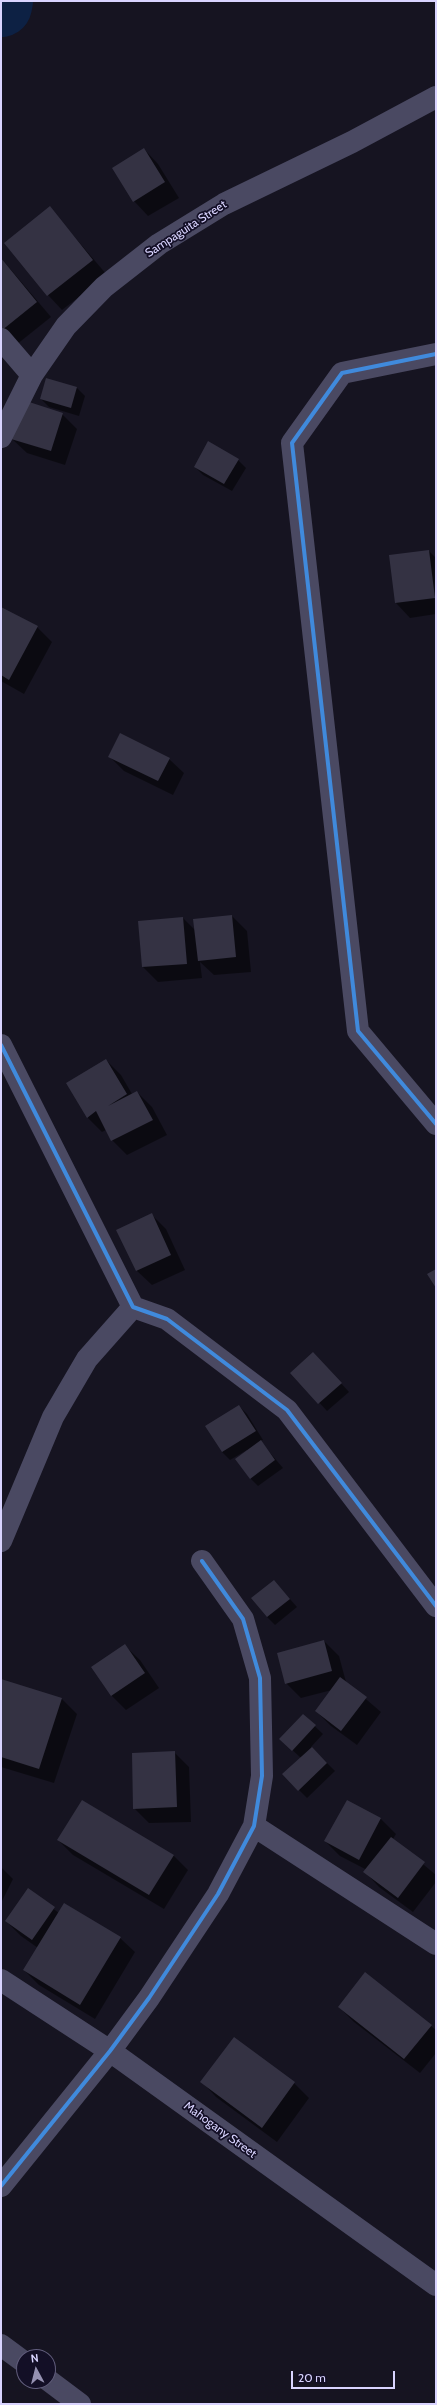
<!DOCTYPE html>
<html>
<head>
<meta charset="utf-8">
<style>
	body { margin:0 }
	#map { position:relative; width:437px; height:2405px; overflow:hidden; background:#161421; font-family:Cabin,sans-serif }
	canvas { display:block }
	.frame { position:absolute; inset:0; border:2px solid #d9d4ff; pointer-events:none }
	.north { position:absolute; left:16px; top:2349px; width:40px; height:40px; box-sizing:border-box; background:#130f26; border:1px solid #625e7d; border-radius:50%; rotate:353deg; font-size:11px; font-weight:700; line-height:16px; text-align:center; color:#d9d4ff }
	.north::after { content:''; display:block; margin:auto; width:14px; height:18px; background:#9591b1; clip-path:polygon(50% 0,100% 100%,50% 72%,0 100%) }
	.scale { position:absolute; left:291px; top:2371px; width:104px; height:18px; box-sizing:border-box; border:2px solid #d9d4ff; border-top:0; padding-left:5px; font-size:12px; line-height:14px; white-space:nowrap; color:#d9d4ff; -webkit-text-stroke:3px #130f26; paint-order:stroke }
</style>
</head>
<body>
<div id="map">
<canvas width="437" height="2405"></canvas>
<div class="frame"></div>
<div class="north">N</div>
<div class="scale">20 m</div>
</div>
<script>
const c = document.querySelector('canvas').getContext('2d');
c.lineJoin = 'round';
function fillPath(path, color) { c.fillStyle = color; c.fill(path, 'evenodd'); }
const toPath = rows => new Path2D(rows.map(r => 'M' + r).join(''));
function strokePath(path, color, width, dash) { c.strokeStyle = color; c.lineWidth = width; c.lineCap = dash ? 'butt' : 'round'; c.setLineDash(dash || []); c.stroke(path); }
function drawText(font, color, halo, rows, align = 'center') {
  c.font = font + ' Cabin,sans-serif'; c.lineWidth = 3.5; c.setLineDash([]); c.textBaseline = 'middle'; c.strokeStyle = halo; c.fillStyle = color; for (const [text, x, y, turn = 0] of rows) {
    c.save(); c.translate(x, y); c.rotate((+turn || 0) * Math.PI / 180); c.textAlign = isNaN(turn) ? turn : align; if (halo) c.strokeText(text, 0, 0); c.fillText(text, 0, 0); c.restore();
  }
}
const shadow = toPath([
	[144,149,158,164,179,198,148,216,134,201],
	[50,208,107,275,62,310,48,295],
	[1,258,51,317,16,345,1,330],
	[47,380,77,388,85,396,79,416,49,407,41,399],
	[62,414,77,429,65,465,27,453,12,439],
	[238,460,246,468,232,491,203,475,195,467],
	[429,551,436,558,436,614,410,618,396,603],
	[1,608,37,627,52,642,24,694,1,681],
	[109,756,169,759,184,773,173,795,124,771],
	[232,916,247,931,251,972,214,975,200,962,202,978,158,982,143,967,139,922,183,918,196,931],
	[106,1060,121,1075,132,1094,137,1092,152,1107,167,1135,127,1155,112,1140,106,1130,102,1132,88,1118,67,1083],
	[151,1214,166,1229,185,1270,152,1285,137,1271],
	[321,1361,349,1392,327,1411,292,1373],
	[239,1406,247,1414,263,1440,260,1441,283,1468,258,1486,250,1478,247,1450,230,1460,222,1452],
	[274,1581,297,1607,275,1625,267,1617],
	[324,1641,339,1656,346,1682,381,1712,357,1745,331,1726,316,1711,332,1690,301,1698,286,1683],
	[125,1646,140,1660,159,1688,126,1710,111,1695],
	[1,1680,62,1699,77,1714,54,1783,1,1767],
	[303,1715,323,1734,311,1747,335,1771,307,1798,299,1790,301,1758,289,1747],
	[174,1752,189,1767,191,1822,149,1823,134,1808],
	[347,1801,381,1819,396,1834,393,1839,436,1875,436,1882,413,1912,379,1887,365,1872,367,1870,340,1856,325,1841],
	[58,1840,173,1855,188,1870,164,1909,73,1855],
	[1,1867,13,1879,1,1903],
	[28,1890,59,1913,120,1938,135,1952,95,2019,39,1985,24,1970,38,1948,21,1936,6,1921],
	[365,1973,436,2030,436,2053,420,2073,354,2022,339,2007],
	[234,2039,294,2083,309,2098,277,2142,216,2097,202,2082]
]);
const river = toPath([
	[1,6,2,1]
]);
const building = toPath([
	[144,148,165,182,133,202,112,168],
	[50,206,93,260,47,296,4,243],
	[1,258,37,302,1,331],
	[46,378,77,387,71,408,40,399],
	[23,400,63,413,51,451,11,439],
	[208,441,239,459,224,484,194,467],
	[429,550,435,598,395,603,389,555],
	[1,607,38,626,9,680,1,675],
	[120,733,170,758,158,781,108,757],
	[232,915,236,957,198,961,193,919],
	[183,917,187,964,142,967,138,921],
	[106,1059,127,1094,108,1106,137,1091,153,1120,111,1141,96,1111,87,1118,66,1083],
	[152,1213,171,1255,136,1271,116,1230],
	[436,1269,436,1288,427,1274],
	[313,1352,342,1383,318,1404,290,1373],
	[239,1405,256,1431,222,1452,205,1426],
	[261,1440,275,1460,250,1479,235,1459],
	[274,1580,290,1599,267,1617,251,1598],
	[324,1640,332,1671,285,1684,277,1653],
	[125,1644,145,1673,111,1696,91,1667],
	[340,1677,367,1697,341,1731,315,1711],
	[1,1679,62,1698,39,1769,1,1757],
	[303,1714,316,1725,292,1751,279,1739],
	[312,1747,327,1763,298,1791,282,1774],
	[175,1751,177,1807,133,1809,132,1753],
	[82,1800,174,1855,149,1895,57,1840],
	[347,1800,381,1818,359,1860,324,1841],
	[391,1837,425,1862,398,1898,363,1872],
	[28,1888,55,1907,32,1940,5,1921],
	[64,1903,121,1937,80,2005,23,1970],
	[365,1972,432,2025,404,2059,338,2007],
	[234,2037,295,2082,262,2128,200,2082]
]);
const street = toPath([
	[1,339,32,375],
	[436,354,342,373,292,443,358,1031,436,1124],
	[1,437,32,375,66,326,104,287,159,244,224,204,352,142,436,97],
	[1,1045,133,1307,167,1319,287,1410,436,1606],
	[1,1541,53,1417,87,1359,133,1307],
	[254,1826,436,1944],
	[1,1980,110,2051,436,2285],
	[1,2186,110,2051,149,1998,218,1894,254,1826,262,1776,260,1678,243,1619,202,1561],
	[1,2345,24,2362],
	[48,2380,80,2404]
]);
const cycleway = toPath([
	[436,354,342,373,292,443,358,1031,436,1124],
	[1,1045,133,1307,167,1319,287,1410,436,1606],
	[1,2186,110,2051,149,1998,218,1894,254,1826,262,1776,260,1678,243,1619,202,1561]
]);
const streetNames = [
	["Sampaguita Street",186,229,-33],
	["Mahogany Street",220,2130,36]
];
fillPath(shadow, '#0007');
strokePath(river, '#0d2144', 62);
fillPath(building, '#343243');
strokePath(street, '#4a4962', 22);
strokePath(cycleway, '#408adc', 4);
drawText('12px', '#d9d4ff', '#130f26', streetNames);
</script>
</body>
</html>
